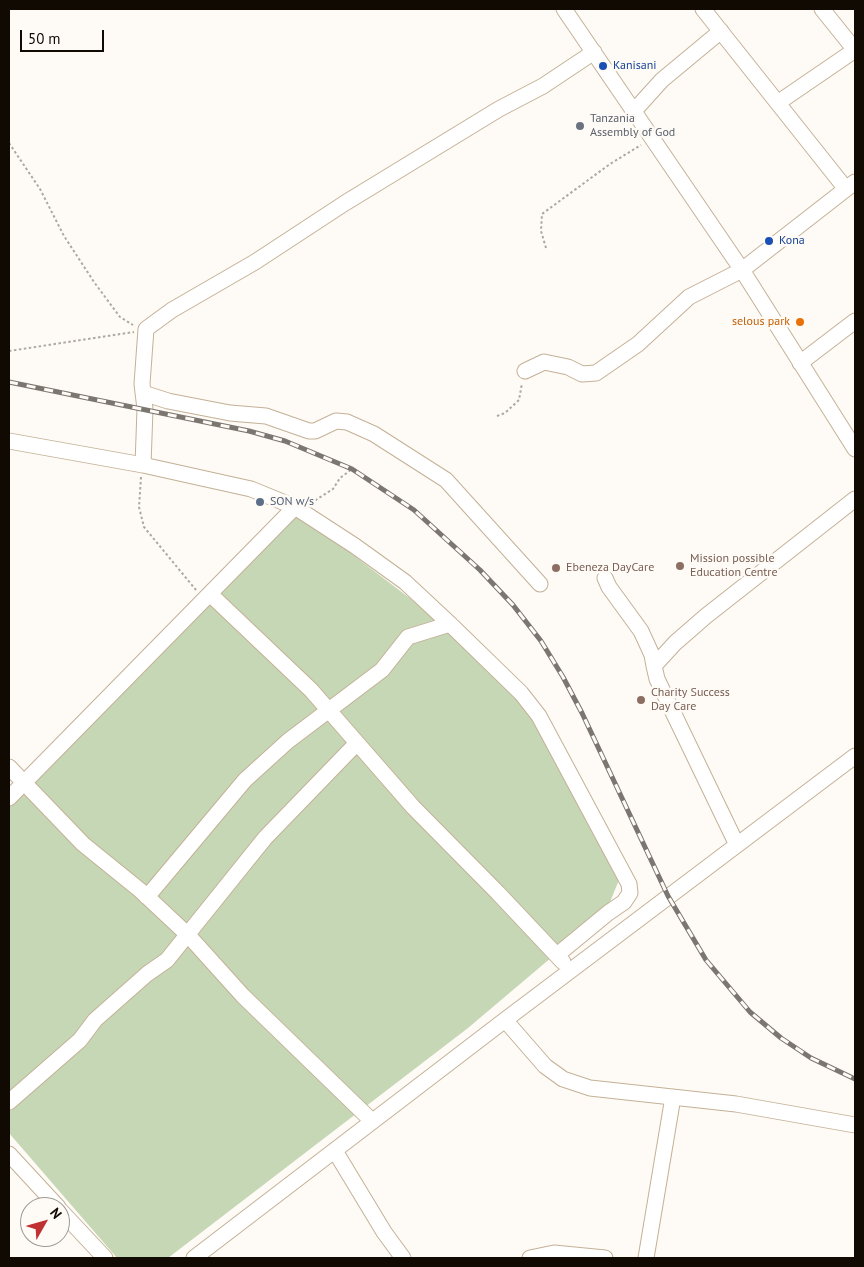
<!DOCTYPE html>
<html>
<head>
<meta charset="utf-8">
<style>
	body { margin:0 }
	#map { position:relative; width:864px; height:1267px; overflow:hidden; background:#fefaf5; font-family:"PT Sans",sans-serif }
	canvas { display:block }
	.frame { position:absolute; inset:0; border:10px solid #100a03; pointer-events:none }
	.north { position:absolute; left:20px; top:1197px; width:50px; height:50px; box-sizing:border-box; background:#fefaf5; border:1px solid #9f9a94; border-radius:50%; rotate:52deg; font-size:14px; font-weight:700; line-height:20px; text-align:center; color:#100a03 }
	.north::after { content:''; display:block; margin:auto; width:18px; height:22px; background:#c03132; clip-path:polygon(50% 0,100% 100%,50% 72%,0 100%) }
	.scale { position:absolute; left:20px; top:30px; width:84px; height:22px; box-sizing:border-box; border:2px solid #100a03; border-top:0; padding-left:6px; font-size:15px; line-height:18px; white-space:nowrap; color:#100a03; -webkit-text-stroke:4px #fefaf5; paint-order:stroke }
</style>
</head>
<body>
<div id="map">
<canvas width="864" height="1267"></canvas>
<div class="frame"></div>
<div class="north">N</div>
<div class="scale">50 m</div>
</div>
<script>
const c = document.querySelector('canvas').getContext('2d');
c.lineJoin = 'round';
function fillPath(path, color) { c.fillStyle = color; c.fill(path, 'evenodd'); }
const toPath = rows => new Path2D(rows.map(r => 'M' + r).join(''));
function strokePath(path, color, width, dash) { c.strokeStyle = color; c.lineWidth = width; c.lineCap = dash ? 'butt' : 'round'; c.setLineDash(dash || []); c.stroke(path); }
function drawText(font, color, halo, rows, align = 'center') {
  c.font = font + ' "PT Sans",sans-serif'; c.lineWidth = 5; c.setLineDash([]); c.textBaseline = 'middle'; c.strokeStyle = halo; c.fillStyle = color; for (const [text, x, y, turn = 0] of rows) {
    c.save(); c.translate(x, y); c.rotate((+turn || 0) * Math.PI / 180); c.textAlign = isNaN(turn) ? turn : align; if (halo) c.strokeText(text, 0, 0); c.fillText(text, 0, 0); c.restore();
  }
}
const green = toPath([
	[298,513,420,606,516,695,551,747,619,880,610,902,578,935,468,1028,168,1258,117,1258,9,1133,9,800]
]);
const path = toPath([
	[9,143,40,189,64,236,94,282,120,317,133,325],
	[546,248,541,231,542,214,610,164,641,145],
	[9,351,134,332],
	[497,416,505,413,519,400,522,383],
	[141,477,139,507,144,527,196,590],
	[311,503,333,489,340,478,352,469]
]);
const minor = toPath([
	[564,9,742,270,855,449],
	[703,9,846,189],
	[822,9,855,50],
	[779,102,855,50],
	[634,111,662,80,721,31],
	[800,363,855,321],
	[525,371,544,362,568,367,582,374,596,373,638,344,689,297,742,270,855,182],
	[143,393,168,401,230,413,266,416,309,431,315,431,336,421,347,422,374,434,446,480,540,584],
	[9,441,143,465,251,489,295,507,355,546,405,582,450,624,521,693,539,716,629,884,630,893,624,902,608,913,557,955],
	[143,465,145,409,142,384,146,329,172,310,255,262,345,203,499,109,543,86,594,52],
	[605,578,609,587,641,631,652,655,654,666],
	[210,594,311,690,413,807,498,893,563,962],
	[9,767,83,844,141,891,188,935,243,996,372,1121],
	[9,798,295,507],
	[737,845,657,679,654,666,675,643,706,616,855,499],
	[147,897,245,780,288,741,382,670,408,637,450,624],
	[505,1020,545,1066,563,1079,590,1088,736,1104,855,1125],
	[9,1102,80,1040,95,1020,147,974,167,960,265,838,356,744],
	[335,1151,384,1232,403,1258],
	[9,1154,58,1207],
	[60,1210,105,1258],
	[194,1258,505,1020,855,756],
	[530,1258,554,1253,605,1258],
	[646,1258,673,1097]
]);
const rail = toPath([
	[9,382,249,431,285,441,352,469,414,510,480,570,513,605,541,641,563,677,582,713,668,896,706,960,750,1012,781,1038,811,1058,855,1079]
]);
const markers = [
	[603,66,5,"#1a4fb4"],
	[580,126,5,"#6b7280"],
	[769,241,5,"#1a4fb4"],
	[800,322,5,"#e8710a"],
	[260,502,5,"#5c6f8a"],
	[680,566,5,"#8d6e63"],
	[556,568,5,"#8d6e63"],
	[641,700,5,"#8d6e63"]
];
const transitNames = [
	["Kanisani",613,66],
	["Kona",779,241]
];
const worshipNames = [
	["Tanzania",590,119],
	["Assembly of God",590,133]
];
const foodNames = [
	["selous park",790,322]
];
const serviceNames = [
	["SON w/s",270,502]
];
const educationNames = [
	["Mission possible",690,559],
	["Education Centre",690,573],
	["Ebeneza DayCare",566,568],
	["Charity Success",651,693],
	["Day Care",651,707]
];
fillPath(green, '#c6d7b5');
strokePath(minor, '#c4b197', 17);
strokePath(path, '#ada8a2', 2, [2.5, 2.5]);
strokePath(minor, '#fff', 15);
strokePath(rail, '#7b7670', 5);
strokePath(rail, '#fefaf5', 3, [9]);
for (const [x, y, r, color] of markers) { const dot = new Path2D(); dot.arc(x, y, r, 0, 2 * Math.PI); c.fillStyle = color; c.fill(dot); strokePath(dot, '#fefaf5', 2); }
drawText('12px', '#164399', '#fefaf5', transitNames, 'left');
drawText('12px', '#5b616d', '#fefaf5', worshipNames, 'left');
drawText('12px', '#c56008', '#fefaf5', foodNames, 'right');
drawText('12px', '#4e5e75', '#fefaf5', serviceNames, 'left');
drawText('12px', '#785e54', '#fefaf5', educationNames, 'left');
</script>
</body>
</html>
